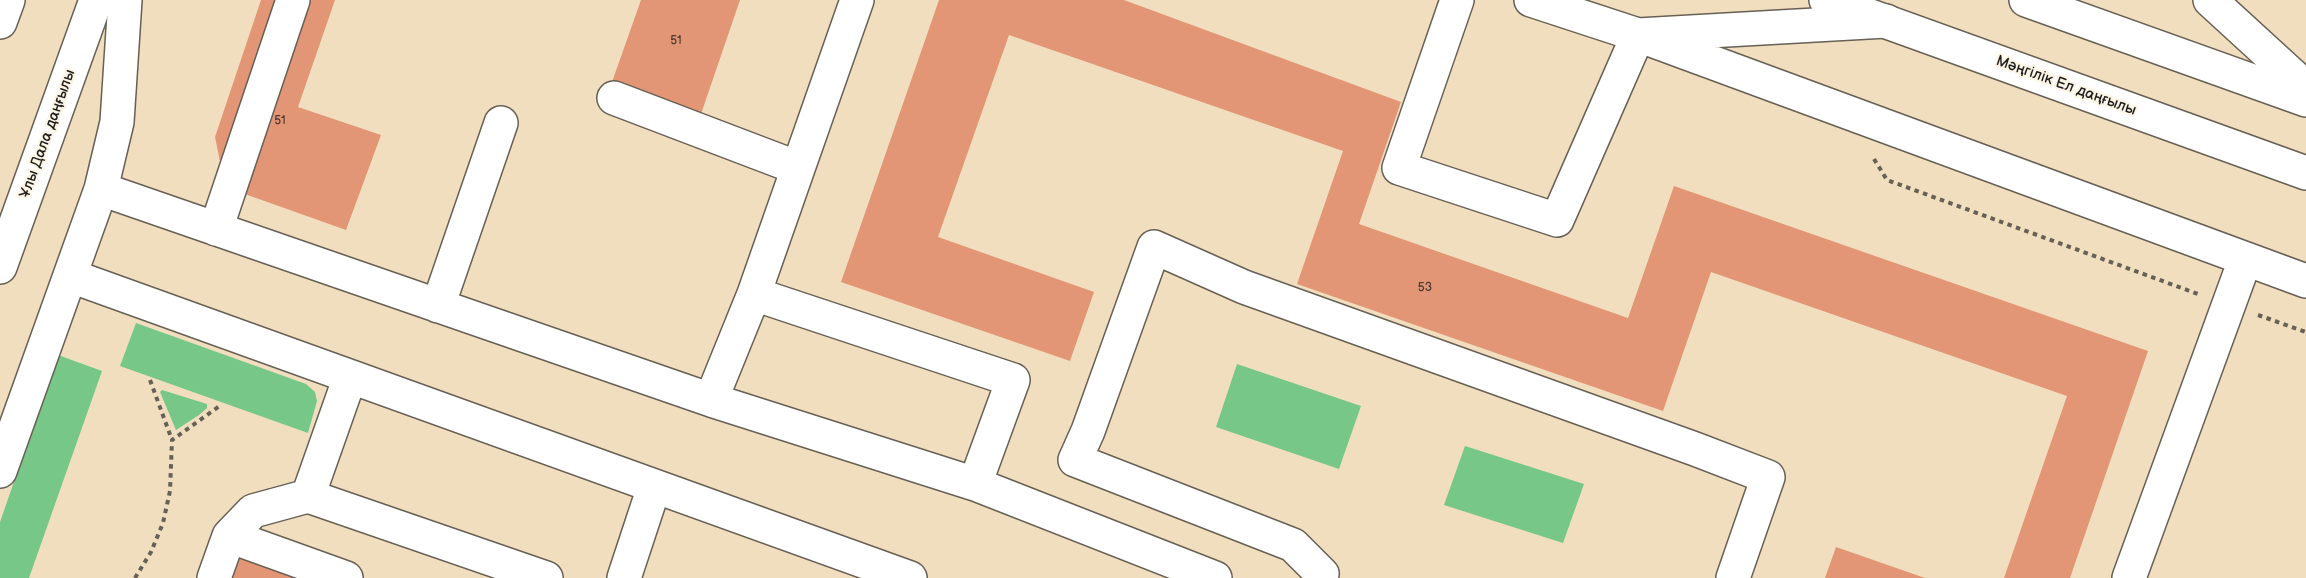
<!DOCTYPE html>
<html>
<head>
<meta charset="utf-8">
<style>
	body { margin:0 }
	canvas { display:block; background:#f1debe }
</style>
</head>
<body>
<canvas width="2306" height="578"></canvas>
<script>
const c = document.querySelector('canvas').getContext('2d');
c.lineJoin = 'round';
function fillPath(path, color) { c.fillStyle = color; c.fill(path, 'evenodd'); }
const toPath = rows => new Path2D(rows.map(r => 'M' + r).join(''));
function strokePath(path, color, width, dash) { c.strokeStyle = color; c.lineWidth = width; c.lineCap = dash ? 'butt' : 'round'; c.setLineDash(dash || []); c.stroke(path); }
function drawText(font, color, halo, rows, align = 'center') {
  c.font = font + ' "Balsamiq Sans",sans-serif'; c.lineWidth = 4.5; c.setLineDash([]); c.textBaseline = 'middle'; c.strokeStyle = halo; c.fillStyle = color; for (const [text, x, y, turn = 0] of rows) {
    c.save(); c.translate(x, y); c.rotate((+turn || 0) * Math.PI / 180); c.textAlign = isNaN(turn) ? turn : align; if (halo) c.strokeText(text, 0, 0); c.fillText(text, 0, 0); c.restore();
  }
}
const green = toPath([
	[136,323,306,384,315,392,317,401,308,433,120,366],
	[58,355,102,371,29,578,0,578,0,522],
	[1237,364,1361,406,1339,469,1216,427],
	[162,390,207,404,207,408,199,415,176,430,160,392],
	[1465,446,1584,484,1563,543,1444,505]
]);
const building = toPath([
	[261,0,335,0,298,107,381,135,346,230,242,193,222,171,215,137],
	[641,0,740,0,701,114,612,82],
	[939,0,1124,0,1401,102,1359,224,1628,318,1674,186,2148,351,2070,578,2004,578,2067,396,1711,272,1663,411,1297,284,1343,151,1009,35,938,237,1094,292,1070,361,841,282],
	[1836,547,1925,578,1825,578],
	[234,551,313,578,225,578]
]);
const path = toPath([
	[1874,159,1887,180,2198,294],
	[2258,315,2306,332],
	[150,380,172,440],
	[135,578,151,552,163,523,170,491,172,440,221,405]
]);
const minor = toPath([
	[1457,0,1399,168,1557,220,1638,35,2306,281],
	[1531,0,1638,35,1886,21],
	[2210,0,2306,88],
	[614,98,798,168],
	[101,189,711,400,975,484,1013,380,754,294,857,0],
	[216,229,293,0],
	[71,276,910,578],
	[438,306,501,123],
	[350,377,308,496,546,578],
	[711,400,754,294],
	[0,471,101,189,117,122,125,0],
	[975,484,1215,578],
	[229,536,346,578],
	[214,578,229,536,253,511,308,496],
	[624,578,654,487],
	[1321,578,1322,574,1293,545,1075,460,1088,431,1154,247,1244,287,1695,449,1768,477,1733,578],
	[2129,578,2245,260]
]);
const major = toPath([
	[1826,0,2306,173],
	[2026,0,2306,100],
	[0,22,8,0],
	[0,267,96,0]
]);
const numberNames = [
	["51",676,41],
	["51",280,121],
	["53",1425,288]
];
const streetNames = [
	["Мәңгілік Ел даңғылы",2066,86,20],
	["Ұлы Дала даңғылы",48,134,-70]
];
fillPath(green, '#76c788');
fillPath(building, '#e29675');
strokePath(minor, '#676055', 36);
strokePath(major, '#676055', 36);
strokePath(path, '#676055', 4, [4.5, 4.5]);
strokePath(minor, '#fff', 33);
strokePath(major, '#fff', 33);
drawText('12px', '#4e3a32', null, numberNames);
drawText('15px', '#1c1c1c', '#fcf5e5', streetNames);
</script>
</body>
</html>
